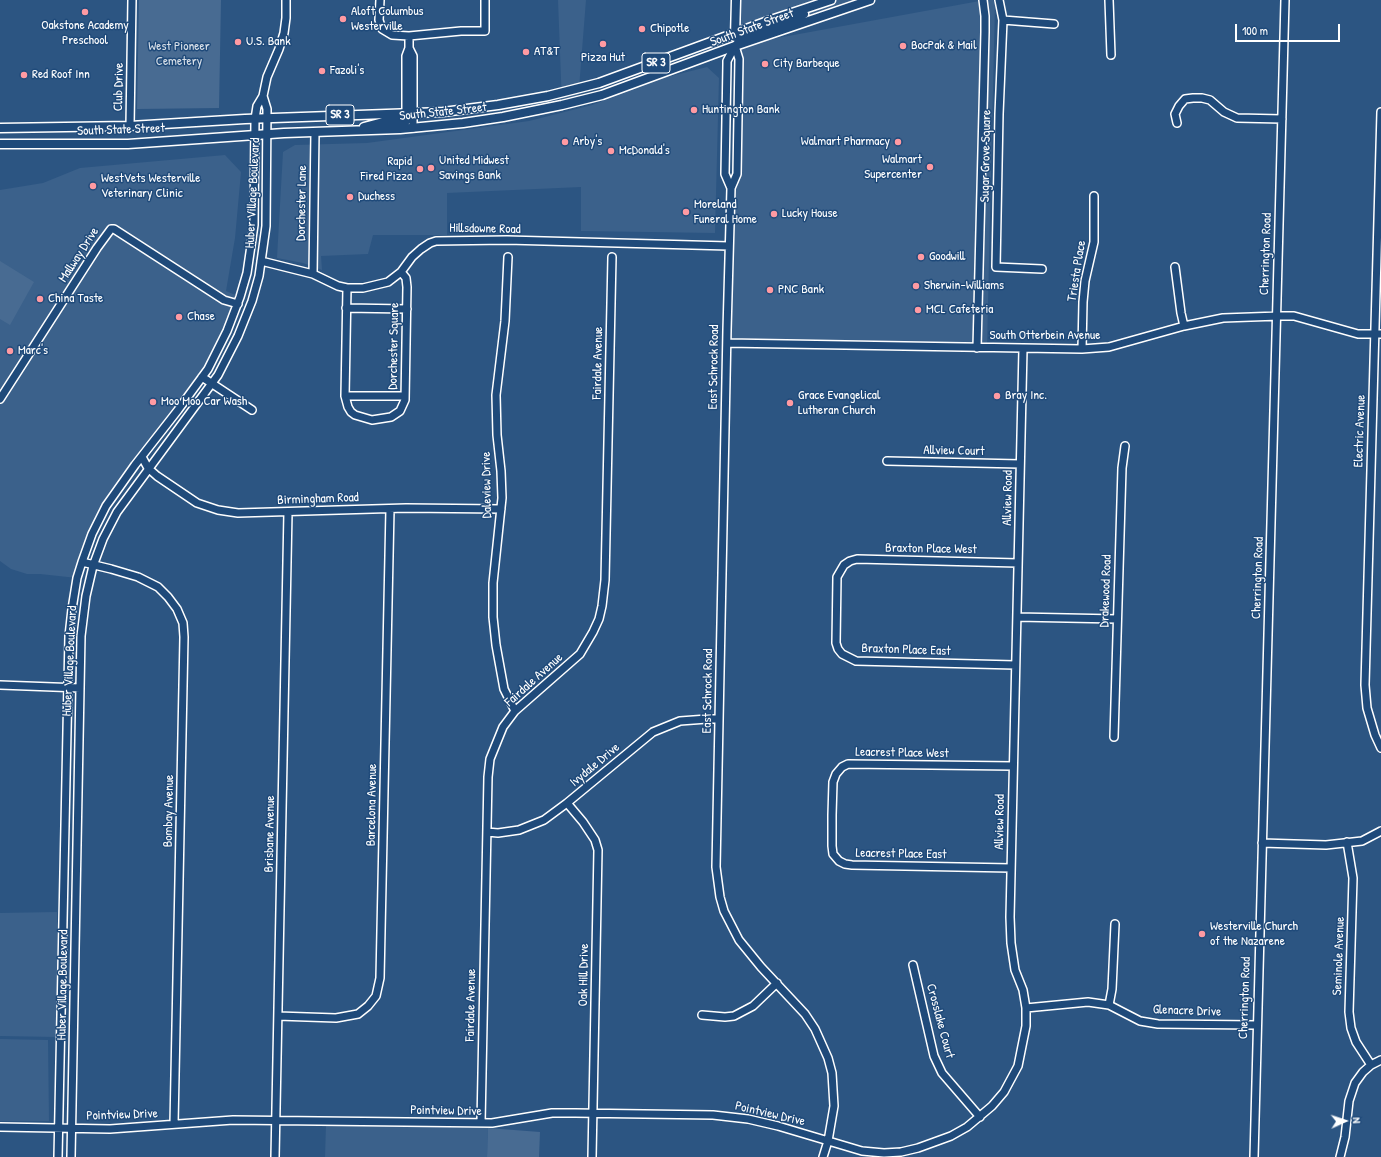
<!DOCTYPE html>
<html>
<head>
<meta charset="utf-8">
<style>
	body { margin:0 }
	#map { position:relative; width:1381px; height:1157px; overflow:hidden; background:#2c5582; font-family:"Patrick Hand",sans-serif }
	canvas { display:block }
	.north { position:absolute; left:1325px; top:1101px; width:40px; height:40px; -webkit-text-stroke:3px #1f4a7a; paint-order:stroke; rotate:87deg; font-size:11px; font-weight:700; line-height:16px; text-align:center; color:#fff }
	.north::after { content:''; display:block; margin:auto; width:14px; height:18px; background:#fff; clip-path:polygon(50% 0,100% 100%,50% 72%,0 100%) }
	.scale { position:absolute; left:1235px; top:24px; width:105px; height:18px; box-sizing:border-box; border:2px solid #fff; border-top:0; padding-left:5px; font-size:12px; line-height:14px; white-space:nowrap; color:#fff; -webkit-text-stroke:3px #1f4a7a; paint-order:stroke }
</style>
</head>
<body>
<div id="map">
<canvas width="1381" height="1157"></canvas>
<div class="north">N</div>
<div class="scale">100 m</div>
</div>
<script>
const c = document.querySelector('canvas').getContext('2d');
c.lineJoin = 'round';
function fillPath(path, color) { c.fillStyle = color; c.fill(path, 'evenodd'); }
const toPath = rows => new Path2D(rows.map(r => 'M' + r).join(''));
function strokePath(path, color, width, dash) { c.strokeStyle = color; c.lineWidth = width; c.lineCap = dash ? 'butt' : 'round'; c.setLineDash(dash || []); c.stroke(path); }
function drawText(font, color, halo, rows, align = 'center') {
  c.font = font + ' "Patrick Hand",sans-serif'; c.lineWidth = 3; c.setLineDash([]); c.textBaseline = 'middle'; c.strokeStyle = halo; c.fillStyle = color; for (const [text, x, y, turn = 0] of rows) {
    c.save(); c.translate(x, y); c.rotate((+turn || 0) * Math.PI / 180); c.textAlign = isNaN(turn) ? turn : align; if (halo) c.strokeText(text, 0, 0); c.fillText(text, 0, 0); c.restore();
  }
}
const built = toPath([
	[558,0,586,0,578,101,562,105],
	[736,0,870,0,739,45,985,0,993,0,995,4,987,348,727,343],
	[707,67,719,78,715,233,581,231,581,187,447,193,447,235,373,235,368,254,321,256,322,270,303,263,277,258,283,152,295,145,367,143,529,121,592,105,667,77],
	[225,155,241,172,235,238,226,291,240,297,213,360,106,506,77,578,40,574,27,574,11,569,0,561,0,190,43,183,80,168],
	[57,912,57,1037,0,1036,0,913],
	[0,1039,48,1040,49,1121,0,1121],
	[326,1125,488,1128,487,1157,325,1157]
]);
const green = toPath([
	[139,0,221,0,219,108,137,109],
	[0,261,34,282,10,325,0,319],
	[488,1128,540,1132,539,1157,487,1157]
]);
const minor = toPath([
	[380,0,379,20,382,29,392,35,409,36,461,31,485,31,485,0],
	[999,0,1003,20,999,114,996,267,1042,269],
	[1109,0,1111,55],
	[1003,20,1054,24],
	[735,46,739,59,737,174,731,188,727,330,716,867,720,897,724,911,739,940,761,967,805,1014,815,1029,828,1058,832,1073,834,1106,828,1141,823,1157],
	[409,48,413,56,413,128],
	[1381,112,1365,685,1367,708,1375,735,1381,748],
	[406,119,406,56,409,48,409,36],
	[1177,123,1175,114,1179,106,1185,99,1193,98,1202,98,1210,100,1224,112,1237,118,1282,119],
	[130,126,132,0],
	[731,188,725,174,727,64,727,61,735,46],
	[508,257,505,321,496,395,497,435,501,471,502,498,493,583,493,617,496,645,504,689,515,711],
	[261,261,313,274,338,286,347,288,363,288,388,282,401,272,412,257,421,249,430,243,436,241,507,240,729,246],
	[1175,267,1181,313,1184,326],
	[313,274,315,132],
	[347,288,345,396,348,407,351,412,355,415,372,420,391,417,400,411,405,400,407,287,406,278,401,272],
	[346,308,407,309],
	[727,343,1082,349,1109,347,1184,326,1223,318,1279,316,1294,316,1358,334,1381,334],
	[977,348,985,32,985,16,983,0],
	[1082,349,1083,302,1085,281,1094,242,1094,196],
	[202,377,252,410],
	[345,396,405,396],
	[0,399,97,248,111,229,114,229,224,300,238,304],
	[142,457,148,468,157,476,197,503,218,510,238,513,406,508,501,509],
	[887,461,1020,464],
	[82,562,111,569,138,577,158,587,168,597,177,609,183,623,184,637,174,1124],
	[1017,617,1117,619],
	[1015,665,856,661,842,654,838,649,836,643,837,577,844,565,850,561,857,559,1018,563],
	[0,685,80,688],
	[1114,737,1122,468,1125,446],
	[567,803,583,822,595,840,598,850,592,1157],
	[487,832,498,833,519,830,544,820,567,803,653,732,680,721,707,719,719,719],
	[1347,842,1353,878,1349,1012,1351,1028,1356,1042,1371,1065],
	[1262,843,1326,845,1362,841,1381,831],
	[1011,868,852,865,845,864,839,861,833,854,832,846,832,815,833,782,836,774,842,767,848,764,1013,766],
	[913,965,934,1056,942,1073,980,1117],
	[1109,1005,1112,989,1115,924],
	[1026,1008,1088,1002,1109,1005,1140,1021,1158,1024,1256,1025],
	[702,1015,725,1017,734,1016,753,1006,777,983],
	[278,1016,336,1018,358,1014,368,1006,376,996,380,978,390,509],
	[481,1123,488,777,490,759,503,727,515,711,580,654,593,632,599,619,602,606,605,580,612,257],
	[0,1127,110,1129,233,1120,492,1123,552,1113,575,1113,713,1115,748,1119,778,1126,862,1151,884,1153,901,1152,918,1148,951,1136,967,1127,992,1106,1004,1092,1018,1066,1026,1026,1026,1008,1023,990,1015,970,1011,943,1010,917,1023,349],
	[58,1157,69,636,72,609,77,578,82,562,92,534,106,506,135,465,178,410,208,369,227,331,240,297,247,273,254,225,255,119,257,106,263,96,267,77,279,49,284,33,286,18,286,0],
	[71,1157,81,636,86,596,93,566,103,539,117,512,218,375,238,336,252,301,259,276,266,226,267,109,263,96],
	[275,1157,288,512],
	[1254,1157,1285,0],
	[1340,1157,1345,1137,1349,1101,1355,1083,1363,1072,1371,1065,1381,1060]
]);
const major = toPath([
	[735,37,736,0],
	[736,46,742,37,804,14],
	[364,127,383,122,406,121,409,119,412,113],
	[0,128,130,126,245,119,443,112,498,105,548,96,599,83,768,21,831,0],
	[0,144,128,144,284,133,400,129,463,123,503,117,562,105,602,95,735,46,870,0]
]);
const markers = [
	[85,12,4,"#ff9aa2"],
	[343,19,4,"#ff9aa2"],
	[642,29,4,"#ff9aa2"],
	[238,42,4,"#ff9aa2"],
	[603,44,4,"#ff9aa2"],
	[903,46,4,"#ff9aa2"],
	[526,52,4,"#ff9aa2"],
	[765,64,4,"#ff9aa2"],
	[322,71,4,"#ff9aa2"],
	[24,75,4,"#ff9aa2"],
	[694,110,4,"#ff9aa2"],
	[565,142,4,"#ff9aa2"],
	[898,142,4,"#ff9aa2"],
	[611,151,4,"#ff9aa2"],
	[930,167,4,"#ff9aa2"],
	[431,168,4,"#ff9aa2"],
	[420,169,4,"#ff9aa2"],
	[93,186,4,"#ff9aa2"],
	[350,197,4,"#ff9aa2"],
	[686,212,4,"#ff9aa2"],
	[774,214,4,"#ff9aa2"],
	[921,257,4,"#ff9aa2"],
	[916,286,4,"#ff9aa2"],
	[770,290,4,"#ff9aa2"],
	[40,299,4,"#ff9aa2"],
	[918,310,4,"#ff9aa2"],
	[179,317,4,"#ff9aa2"],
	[10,351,4,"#ff9aa2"],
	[997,396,4,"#ff9aa2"],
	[153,402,4,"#ff9aa2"],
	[790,403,4,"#ff9aa2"],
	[1202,934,4,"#ff9aa2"]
];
const shields = [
	[656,63,28],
	[340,115,28]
];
const shieldNames = [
	["SR 3",656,63],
	["SR 3",340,115]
];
const poiNames = [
	["Aloft Columbus",351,12],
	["Westerville",351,27],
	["Oakstone Academy",85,26,"center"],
	["Preschool",85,41,"center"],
	["Chipotle",650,29],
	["U.S. Bank",246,42],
	["BocPak & Mail",911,46],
	["AT&T",534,52],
	["Pizza Hut",603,58,"center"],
	["City Barbeque",773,64],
	["Fazoli's",330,71],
	["Red Roof Inn",32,75],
	["Huntington Bank",702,110],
	["Arby's",573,142],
	["Walmart Pharmacy",890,142,"right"],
	["McDonald's",619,151],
	["Walmart",922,160,"right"],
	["Supercenter",922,175,"right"],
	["United Midwest",439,161],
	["Savings Bank",439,176],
	["Rapid",412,162,"right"],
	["Fired Pizza",412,177,"right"],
	["WestVets Westerville",101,179],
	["Veterinary Clinic",101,194],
	["Duchess",358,197],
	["Moreland",694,205],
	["Funeral Home",694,220],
	["Lucky House",782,214],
	["Goodwill",929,257],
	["Sherwin-Williams",924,286],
	["PNC Bank",778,290],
	["China Taste",48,299],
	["MCL Cafeteria",926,310],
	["Chase",187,317],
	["Marc's",18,351],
	["Grace Evangelical",798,396],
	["Lutheran Church",798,411],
	["Bray Inc.",1005,396],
	["Moo Moo Car Wash",161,402],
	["Westerville Church",1210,927],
	["of the Nazarene",1210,942]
];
const streetNames = [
	["South State Street",752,28,-20],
	["Club Drive",119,87,-89],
	["South State Street",443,112,-6],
	["South State Street",121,130,-2],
	["Sugar Grove Square",986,156,-89],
	["Huber Village Boulevard",253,193,-87],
	["Dorchester Lane",302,203,-89],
	["Hillsdowne Road",485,229,1],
	["Cherrington Road",1266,254,-88],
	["Mallway Drive",79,255,-57],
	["Triesta Place",1077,271,-81],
	["South Otterbein Avenue",1045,336],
	["Dorchester Square",394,346,-89],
	["Fairdale Avenue",598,363,-89],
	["East Schrock Road",714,367,-89],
	["Electric Avenue",1360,431,-88],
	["Allview Court",954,451,1],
	["Daleview Drive",487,485,-91],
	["Allview Road",1008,498,-89],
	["Birmingham Road",318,499,-2],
	["Braxton Place West",931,549,1],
	["Cherrington Road",1258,578,-88],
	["Drakewood Road",1106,591,-88],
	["Braxton Place East",906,650,2],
	["Huber Village Boulevard",70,661,-87],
	["Fairdale Avenue",534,680,-42],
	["East Schrock Road",708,691,-89],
	["Leacrest Place West",902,753,1],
	["Ivydale Drive",595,765,-40],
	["Barcelona Avenue",372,805,-89],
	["Bombay Avenue",169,811,-89],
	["Allview Road",1000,822,-89],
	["Brisbane Avenue",270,834,-89],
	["Leacrest Place East",901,854,1],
	["Seminole Avenue",1339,956,-88],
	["Oak Hill Drive",584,975,-89],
	["Huber Village Boulevard",63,985,-89],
	["Cherrington Road",1245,998,-88],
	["Fairdale Avenue",471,1005,-89],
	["Glenacre Drive",1187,1011,2],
	["Crosslake Court",940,1021,75],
	["Pointview Drive",446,1111,1],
	["Pointview Drive",770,1114,13],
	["Pointview Drive",122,1115,-2]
];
const parkNames = [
	["West Pioneer",179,47],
	["Cemetery",179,62]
];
fillPath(built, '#3b618b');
fillPath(green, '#486b92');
strokePath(minor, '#fff', 10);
strokePath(major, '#fff', 11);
strokePath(minor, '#1f4a7a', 7);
strokePath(major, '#1f4a7a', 8);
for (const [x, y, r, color] of markers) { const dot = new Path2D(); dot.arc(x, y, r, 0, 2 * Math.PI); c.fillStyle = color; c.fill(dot); strokePath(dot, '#1f4a7a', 1.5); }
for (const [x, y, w] of shields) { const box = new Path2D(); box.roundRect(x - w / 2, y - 10, w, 20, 3); c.fillStyle = '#1f4a7a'; c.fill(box); strokePath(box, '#fff', 1); }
drawText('bold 12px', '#fff', null, shieldNames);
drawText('13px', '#fff', '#1f4a7a', poiNames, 'left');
drawText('13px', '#fff', '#1f4a7a', streetNames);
drawText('13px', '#dae1e9', '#1f4a7a', parkNames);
</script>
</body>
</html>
